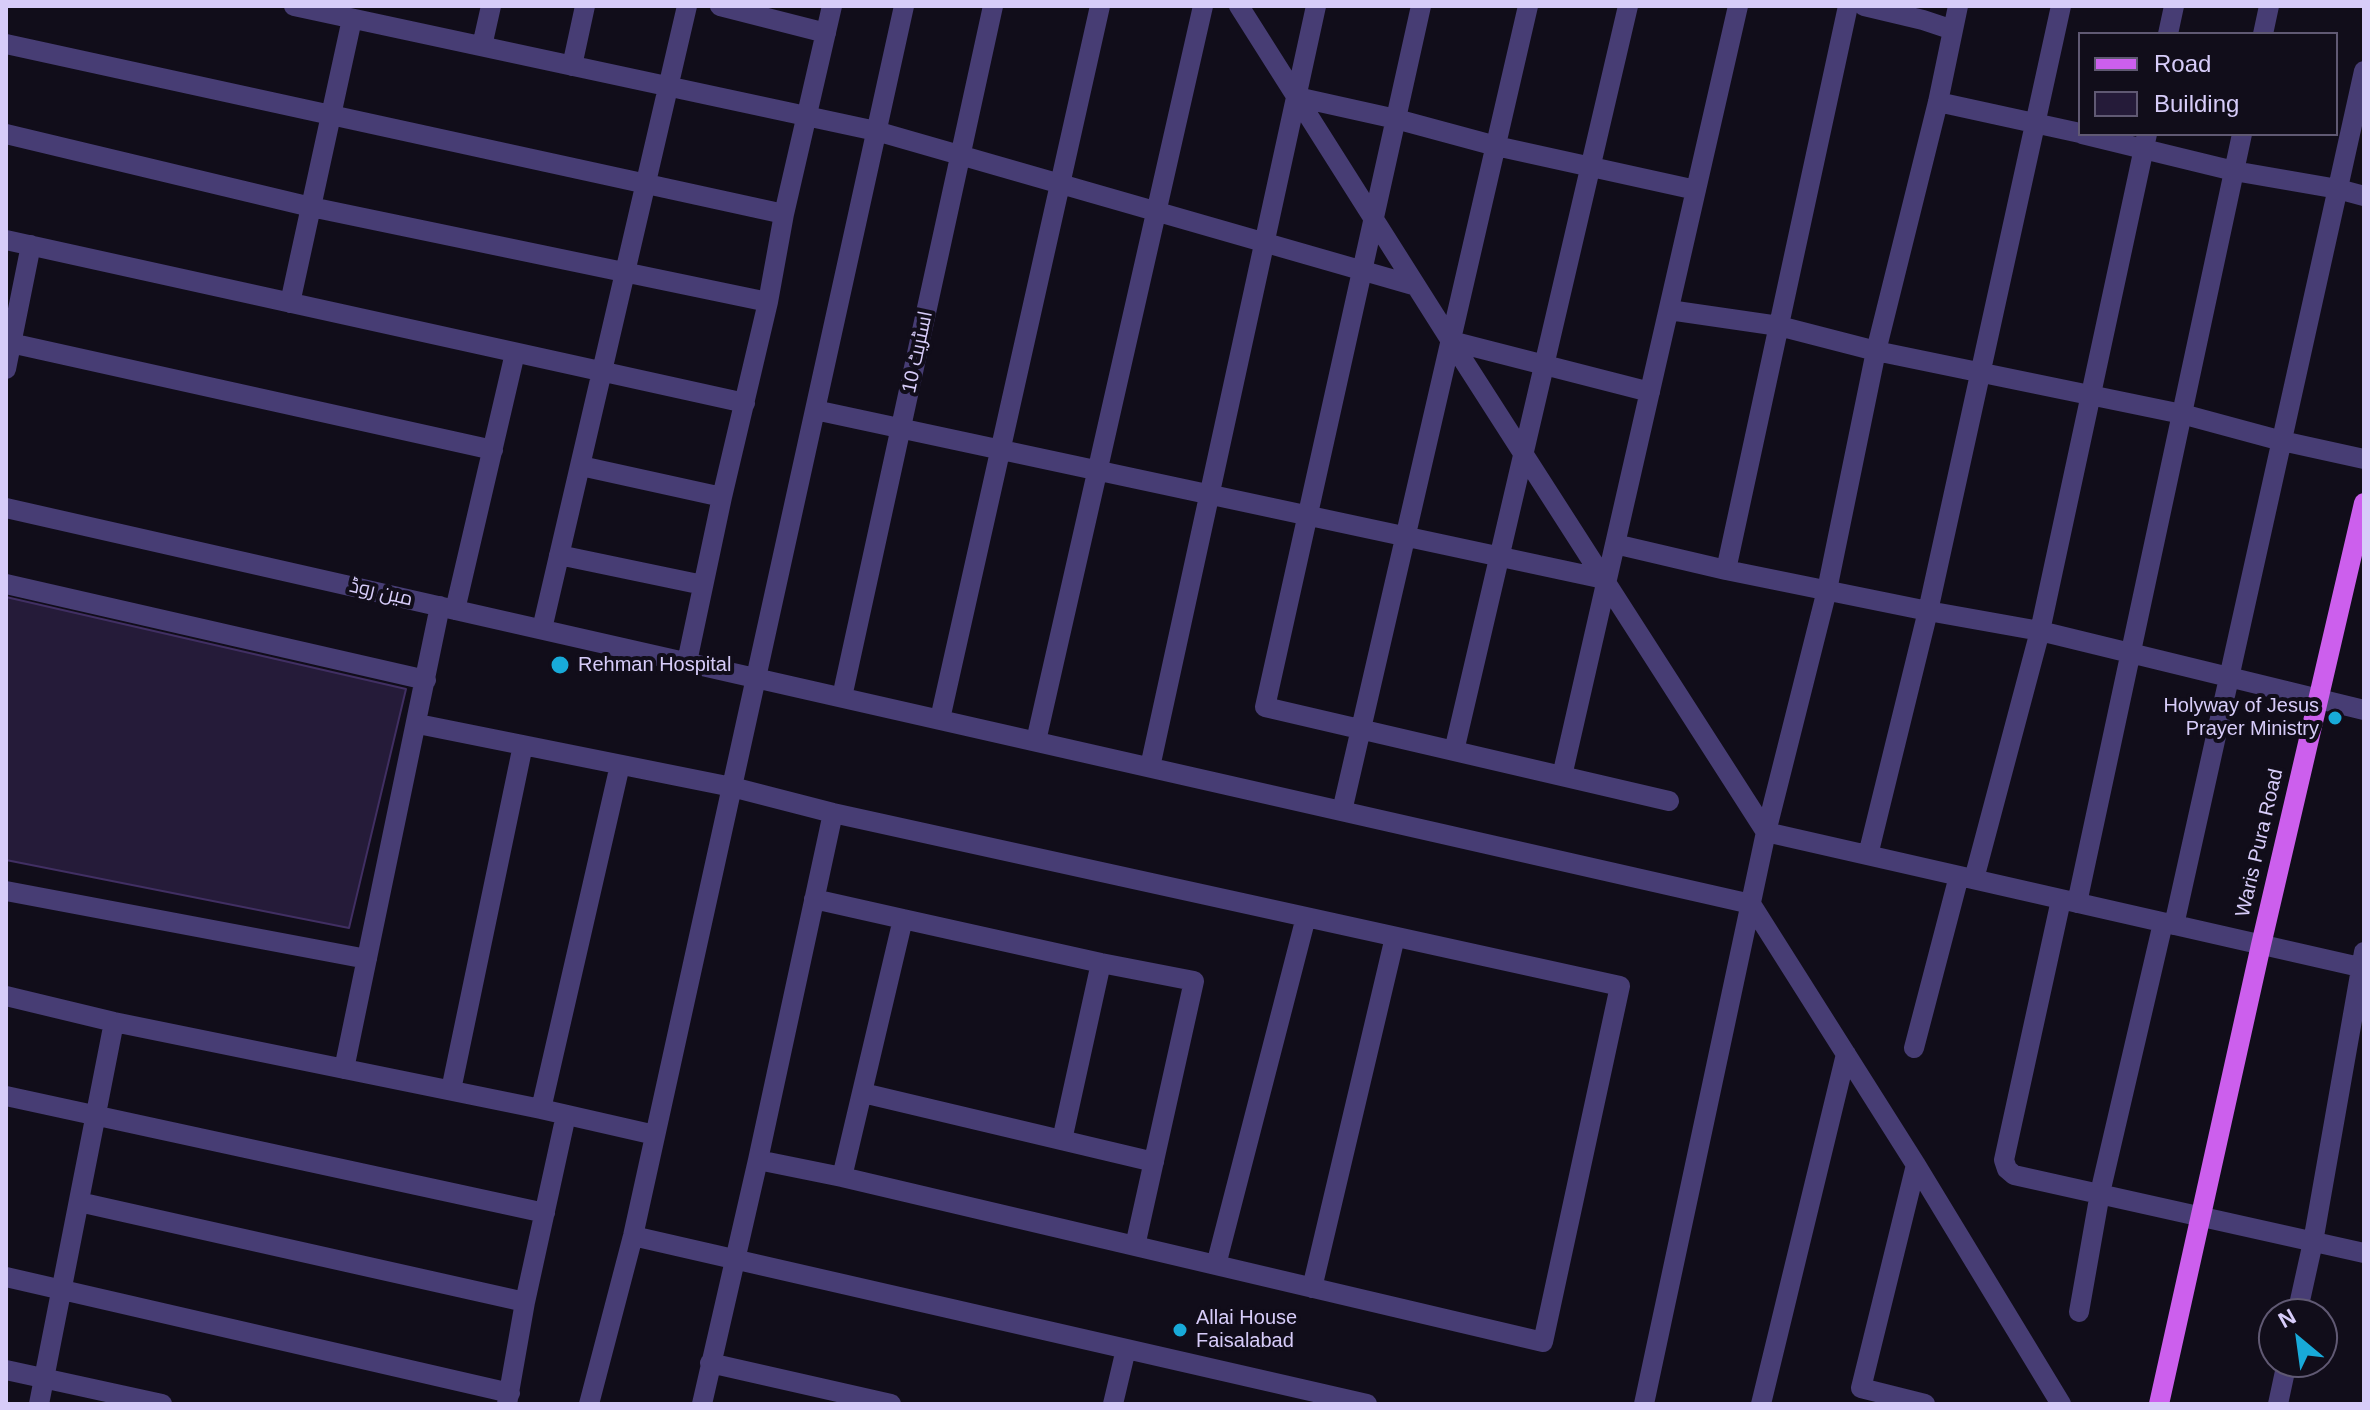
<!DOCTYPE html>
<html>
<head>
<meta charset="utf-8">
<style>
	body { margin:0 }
	#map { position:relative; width:2370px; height:1410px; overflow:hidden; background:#110d1a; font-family:Helvetica,sans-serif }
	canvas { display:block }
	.frame { position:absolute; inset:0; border:8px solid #d7ccf9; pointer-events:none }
	.legend { position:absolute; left:2078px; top:32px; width:260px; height:104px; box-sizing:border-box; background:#110d1a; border:2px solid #605973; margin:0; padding:10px 14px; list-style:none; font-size:24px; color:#d7ccf9 }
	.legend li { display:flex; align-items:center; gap:16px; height:40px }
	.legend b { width:40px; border:2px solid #605973 }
	.north { position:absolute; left:2258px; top:1298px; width:80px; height:80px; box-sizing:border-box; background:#110d1a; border:2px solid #605973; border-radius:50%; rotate:331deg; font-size:22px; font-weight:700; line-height:32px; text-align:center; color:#d7ccf9 }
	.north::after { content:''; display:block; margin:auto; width:28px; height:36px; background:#18aad9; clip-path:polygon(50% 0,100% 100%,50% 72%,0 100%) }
</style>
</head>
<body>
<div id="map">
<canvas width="2370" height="1410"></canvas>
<div class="frame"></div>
<ul class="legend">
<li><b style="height:10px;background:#cc5fed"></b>Road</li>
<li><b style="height:22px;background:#251b39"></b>Building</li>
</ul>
<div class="north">N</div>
</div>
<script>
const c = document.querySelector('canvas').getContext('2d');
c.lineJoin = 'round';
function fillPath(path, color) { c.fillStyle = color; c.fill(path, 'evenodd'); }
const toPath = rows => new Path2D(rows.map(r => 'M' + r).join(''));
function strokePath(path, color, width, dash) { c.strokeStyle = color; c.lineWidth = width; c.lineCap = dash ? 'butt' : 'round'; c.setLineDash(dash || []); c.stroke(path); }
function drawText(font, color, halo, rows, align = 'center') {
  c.font = font + ' Helvetica,Cairo,sans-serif'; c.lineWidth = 8; c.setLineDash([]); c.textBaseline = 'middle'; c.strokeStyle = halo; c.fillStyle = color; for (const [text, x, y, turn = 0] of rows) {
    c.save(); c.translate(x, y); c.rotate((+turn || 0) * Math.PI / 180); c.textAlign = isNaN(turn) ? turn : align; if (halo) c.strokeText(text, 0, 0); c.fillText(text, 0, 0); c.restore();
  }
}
const building = toPath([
	[6,597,406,689,349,928,6,860,6,597]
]);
const minor = toPath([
	[294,6,876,131,1416,286],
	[720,6,826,33],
	[1239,6,1451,341,1766,832,2364,968],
	[1421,6,1265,707,1669,801],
	[1864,6,1923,20,1953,30],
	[2168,34,2174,6],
	[2263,34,2269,6],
	[6,44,784,214],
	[482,46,491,6],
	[572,66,585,6],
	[1297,97,1396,119,1496,146,1696,190],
	[1938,102,2080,133],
	[6,134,311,207,768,302],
	[2082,134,2234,171,2338,189,2364,196],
	[6,240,745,403],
	[290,303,352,19],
	[1669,310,1779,326,1876,351,2182,414,2282,441,2364,459],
	[1451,341,1650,392],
	[6,342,493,450],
	[6,369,31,245],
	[815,410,1604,579],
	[581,466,722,497],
	[6,508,1751,904,1916,1165,2061,1404],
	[1615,544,1726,570,1928,611,2040,631,2364,710],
	[559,555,703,585],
	[1726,570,1848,6],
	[6,584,426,680],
	[455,610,515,353],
	[542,629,687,6],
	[687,662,722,497,768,302,784,214,832,6],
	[842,697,993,6],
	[940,719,1100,6],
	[418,724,732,787,833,813,1620,986,1543,1342,842,1177,758,1160],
	[1036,741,1203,6],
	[1454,751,1628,6],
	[1150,767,1316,6],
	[1562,776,1738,6],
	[1342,811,1528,6],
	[1868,855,1928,611,2061,6],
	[1974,879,2040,631,2147,134],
	[6,891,367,959],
	[814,899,903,919],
	[2061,900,2004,1160,2007,1169,2014,1175,2364,1253],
	[2077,903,2242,134],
	[2174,925,2364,71],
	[6,996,114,1022,541,1109,655,1135],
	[1914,1048,1959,876],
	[344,1069,440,606],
	[451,1090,523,745],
	[863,1093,1154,1162],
	[6,1096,545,1213],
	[541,1109,620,765],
	[1062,1140,1101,963],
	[1916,1165,1861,1388,1925,1404],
	[842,1177,903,919,1101,963,1194,981,1135,1246],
	[79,1202,525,1302],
	[633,1236,1367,1404],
	[1216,1265,1306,917],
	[6,1277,510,1393],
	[1312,1288,1395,937],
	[2079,1312,2100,1193,2163,923],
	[2297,1314,2313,1242,2364,952],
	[710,1363,891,1404],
	[6,1370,162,1404],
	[39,1404,114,1022],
	[507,1404,525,1302,566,1115],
	[589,1404,633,1236,904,6],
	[702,1404,758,1160,833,813],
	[1113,1404,1126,1349],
	[1644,1404,1766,832,1827,590,1876,351,1938,102,1958,6],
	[1761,1404,1846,1054],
	[2278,1404,2287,1362]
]);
const major = toPath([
	[2159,1404,2261,945,2364,503]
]);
const markers = [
	[560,665,10,"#18aad9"],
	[2335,718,8,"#18aad9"],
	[1180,1330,8,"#18aad9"]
];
const streetNames = [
	["اسٹریٹ 10",918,352,-78],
	["مین روڈ",381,593,13],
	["Waris Pura Road",2260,843,-77]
];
const poiNames = [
	["Rehman Hospital",578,665],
	["Holyway of Jesus",2319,706,"right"],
	["Prayer Ministry",2319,729,"right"],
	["Allai House",1196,1318],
	["Faisalabad",1196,1341]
];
fillPath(building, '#251b39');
strokePath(building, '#412f63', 2);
strokePath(minor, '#473d74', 20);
strokePath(major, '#cc5fed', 20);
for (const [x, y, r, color] of markers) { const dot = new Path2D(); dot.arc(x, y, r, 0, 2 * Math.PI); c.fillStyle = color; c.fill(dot); strokePath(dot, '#110d1a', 3); }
drawText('20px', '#d7ccf9', '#110d1a', streetNames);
drawText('20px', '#d7ccf9', '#110d1a', poiNames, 'left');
</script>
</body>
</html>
